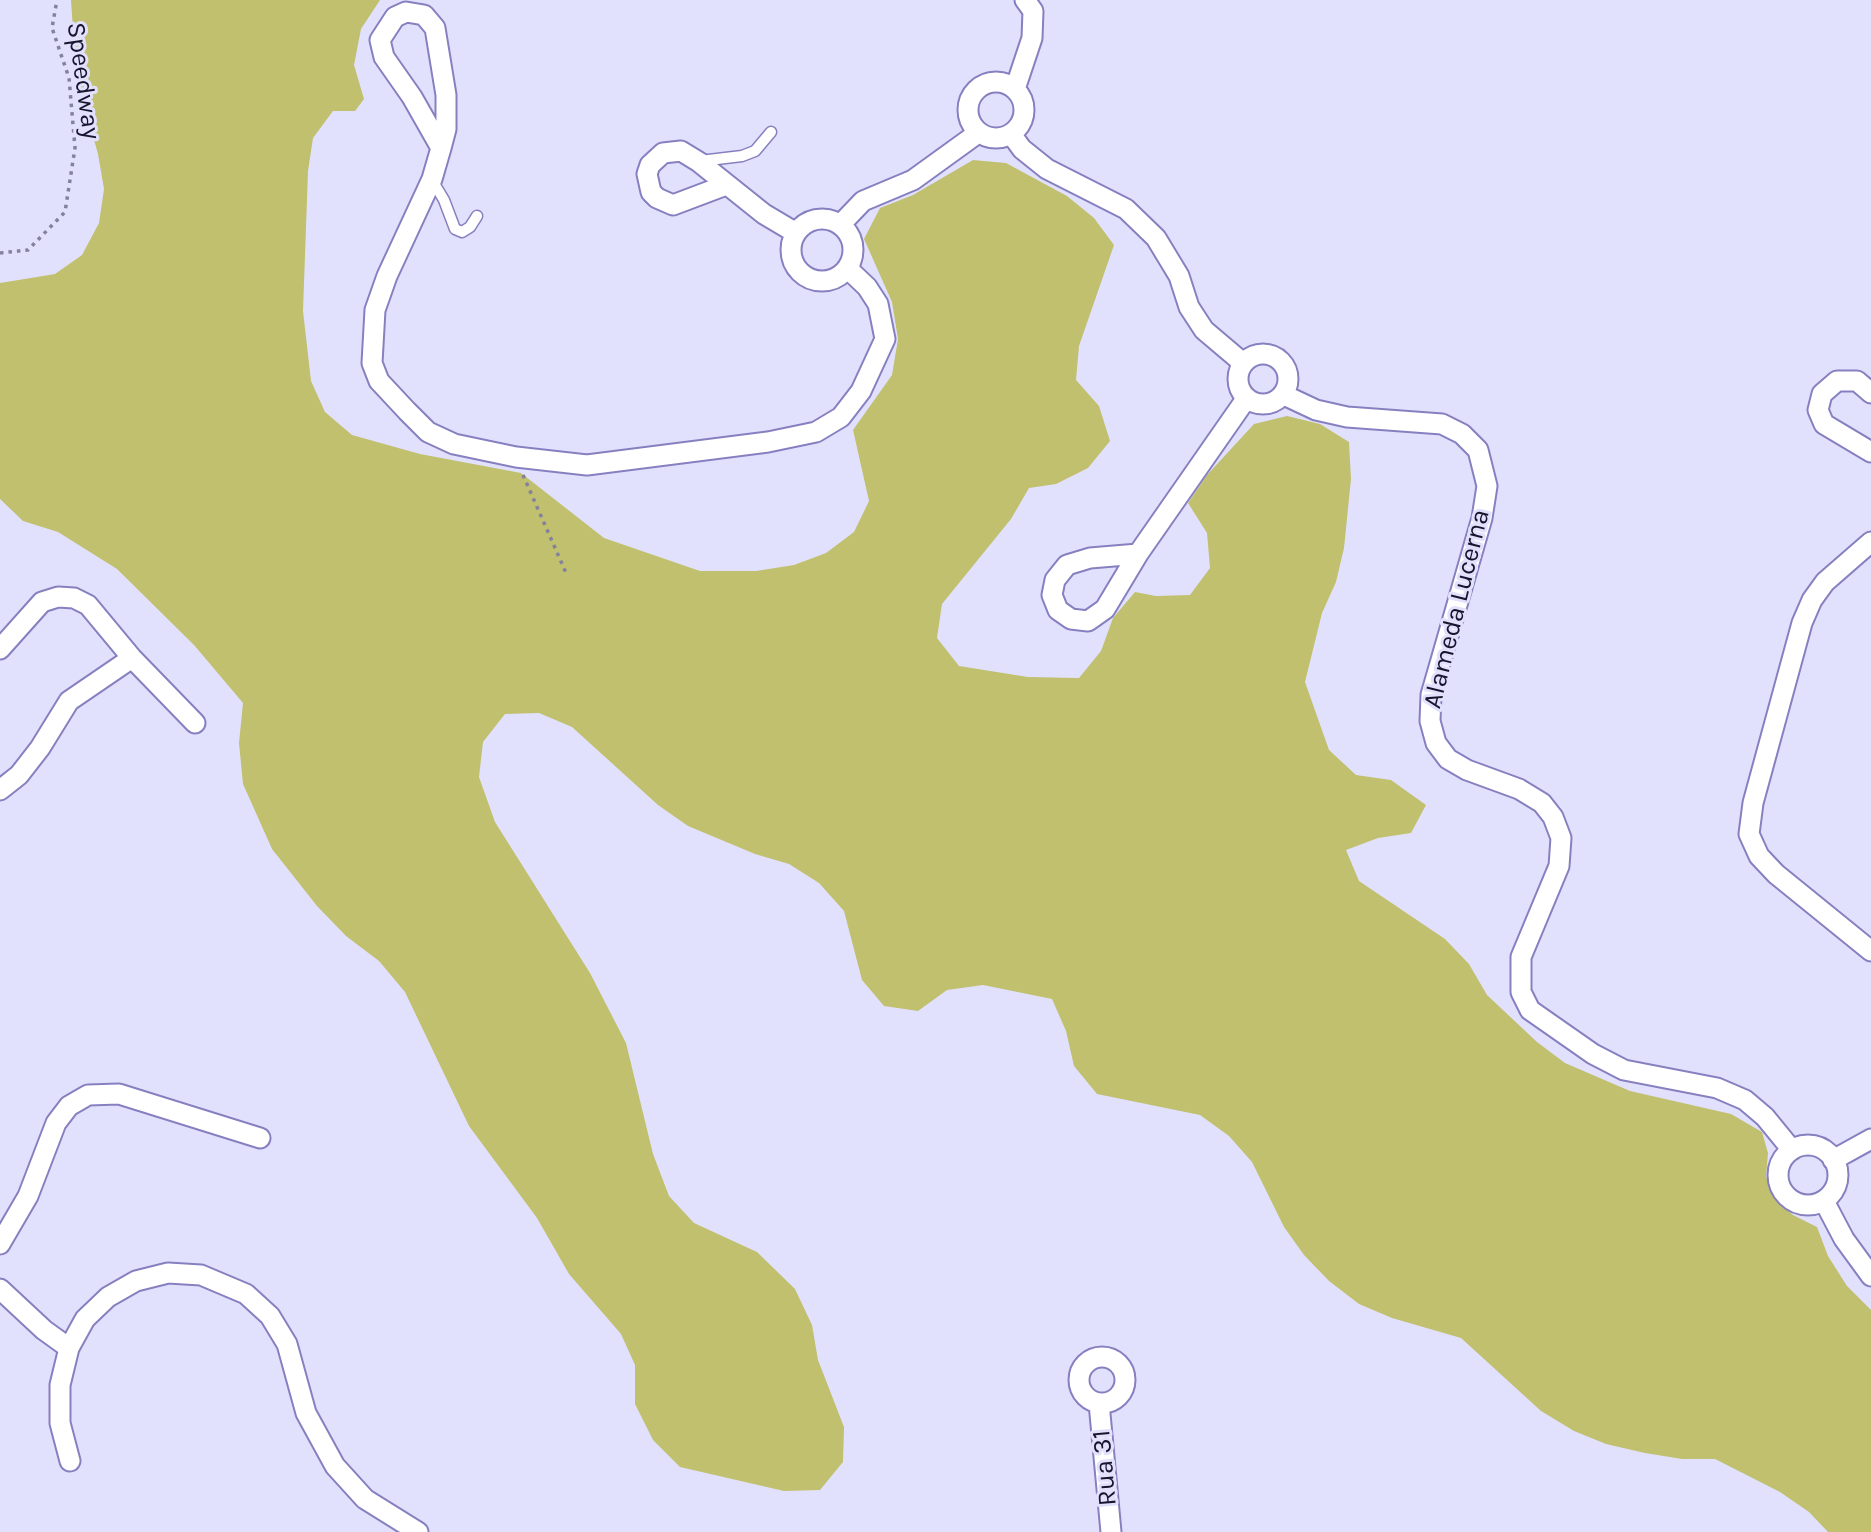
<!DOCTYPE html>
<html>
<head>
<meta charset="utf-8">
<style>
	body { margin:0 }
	canvas { display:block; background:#e2e1fd }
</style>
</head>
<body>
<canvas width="1871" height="1532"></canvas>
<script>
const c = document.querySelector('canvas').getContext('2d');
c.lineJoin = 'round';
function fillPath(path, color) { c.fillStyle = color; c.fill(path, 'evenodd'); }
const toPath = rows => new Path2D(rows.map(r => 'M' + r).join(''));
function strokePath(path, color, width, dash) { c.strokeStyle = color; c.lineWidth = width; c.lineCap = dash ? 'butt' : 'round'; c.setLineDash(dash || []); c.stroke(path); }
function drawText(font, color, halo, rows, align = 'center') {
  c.font = font + ' Karla,sans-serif'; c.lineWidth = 6; c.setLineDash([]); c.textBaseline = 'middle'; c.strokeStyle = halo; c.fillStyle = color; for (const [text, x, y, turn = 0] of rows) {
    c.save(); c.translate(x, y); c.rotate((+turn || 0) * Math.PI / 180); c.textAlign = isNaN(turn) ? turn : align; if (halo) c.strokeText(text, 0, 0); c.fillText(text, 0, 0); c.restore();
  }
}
const green = toPath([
	[71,0,380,0,361,29,354,65,364,99,355,111,333,111,313,138,308,171,303,311,311,381,325,412,352,435,420,454,521,473,604,538,700,571,756,571,794,565,826,553,854,532,869,501,853,430,892,375,898,339,892,302,864,239,880,208,913,195,973,160,1006,163,1067,196,1094,218,1114,245,1079,346,1076,380,1099,406,1110,441,1088,468,1056,484,1029,488,1011,519,942,604,937,638,959,666,1028,677,1079,678,1101,651,1113,618,1135,592,1156,596,1190,595,1210,568,1207,533,1188,503,1207,475,1254,424,1287,416,1320,424,1349,442,1351,479,1344,548,1336,582,1322,613,1305,682,1329,750,1356,775,1391,780,1426,805,1411,833,1378,838,1346,850,1359,881,1445,939,1469,964,1487,995,1537,1042,1565,1063,1630,1091,1731,1114,1762,1132,1768,1153,1766,1176,1774,1198,1793,1215,1817,1227,1828,1256,1847,1286,1871,1310,1871,1532,1828,1532,1809,1512,1780,1492,1715,1459,1682,1459,1645,1453,1606,1444,1574,1431,1541,1411,1461,1338,1392,1318,1359,1304,1329,1281,1304,1255,1284,1227,1252,1162,1229,1136,1200,1115,1097,1094,1074,1066,1066,1031,1052,999,983,985,947,990,918,1011,884,1006,862,980,844,911,819,883,789,864,755,854,688,826,658,805,572,727,539,713,505,714,483,742,479,777,495,822,590,973,626,1043,653,1154,669,1196,694,1223,757,1252,795,1289,812,1325,818,1360,844,1427,843,1462,820,1490,784,1491,680,1467,653,1440,635,1404,635,1365,621,1334,569,1274,537,1218,469,1126,405,992,379,961,346,936,317,906,272,849,243,784,239,743,243,703,194,645,117,569,58,532,23,521,0,499,0,283,55,274,82,255,99,223,104,189,98,154,76,76]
]);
const path = toPath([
	[0,253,28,250,65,212,75,148,69,78,52,28,57,0],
	[523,475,566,573]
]);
const service = toPath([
	[700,161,742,156,755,151,771,132],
	[432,180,444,200,455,229,462,232,470,227,477,216]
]);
const minor = toPath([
	'968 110a28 28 0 1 1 56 0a28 28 0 1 1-56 0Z',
	[1015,89,1032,38,1033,11,1025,0],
	[1011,134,1022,149,1047,169,1126,209,1156,238,1179,276,1189,307,1204,330,1243,363],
	[441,148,412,97,384,57,380,40,395,17,406,12,424,15,435,28,446,95,446,129,441,148,432,179,387,276,375,310,372,363,379,381,407,411,428,432,454,444,516,457,587,465,768,442,816,432,841,417,861,391,885,339,878,304,867,287,847,268],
	[726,185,673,205,657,198,651,192,647,174,650,165,663,153,681,151,699,162,764,214,796,233],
	'791 250a31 31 0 1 1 62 0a31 31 0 1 1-62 0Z',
	[840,225,863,201,913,180,978,133],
	'1238 379a25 25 0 1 1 50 0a25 25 0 1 1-50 0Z',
	[1871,393,1857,381,1837,381,1822,394,1818,410,1824,424,1871,452],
	[1284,395,1316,410,1347,417,1442,424,1462,434,1478,450,1487,486,1482,518,1431,695,1430,721,1436,743,1448,759,1467,770,1519,789,1542,803,1553,817,1561,838,1559,866,1521,957,1521,992,1530,1010,1593,1054,1624,1070,1717,1088,1745,1100,1765,1117,1792,1150],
	[1871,542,1825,582,1812,600,1802,623,1753,803,1749,834,1759,856,1776,874,1871,951],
	[1138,554,1090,558,1067,565,1055,580,1052,595,1058,610,1071,619,1088,621,1105,609,1138,554,1246,399],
	[0,649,42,602,58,597,74,598,88,605,132,658,195,723],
	[0,790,19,775,40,748,69,701,132,658],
	'1778 1175a30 30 0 1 1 60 0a30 30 0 1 1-60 0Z',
	[1833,1160,1871,1139],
	[1824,1201,1844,1239,1871,1276],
	[0,1244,28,1196,56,1123,69,1106,88,1095,119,1094,260,1138],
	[0,1289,44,1330,69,1348],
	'1079 1380a23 23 0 1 1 46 0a23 23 0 1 1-46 0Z',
	[1099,1403,1111,1532],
	[70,1461,60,1423,60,1385,69,1348,85,1319,108,1297,136,1281,168,1273,201,1275,246,1294,270,1316,287,1344,306,1413,335,1466,365,1499,418,1532]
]);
const streetNames = [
	["Speedway",83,81,82],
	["Alameda Lucerna",1457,609,-76],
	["Rua 31",1105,1468,-95]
];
fillPath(green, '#c0c06f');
strokePath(service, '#8780c0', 13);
strokePath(minor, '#8780c0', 23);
strokePath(path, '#84819c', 3.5, [3.5, 5]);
strokePath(service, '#fff', 10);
strokePath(minor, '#fff', 19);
drawText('26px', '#18142d', '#e2e1fd', streetNames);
</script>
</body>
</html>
